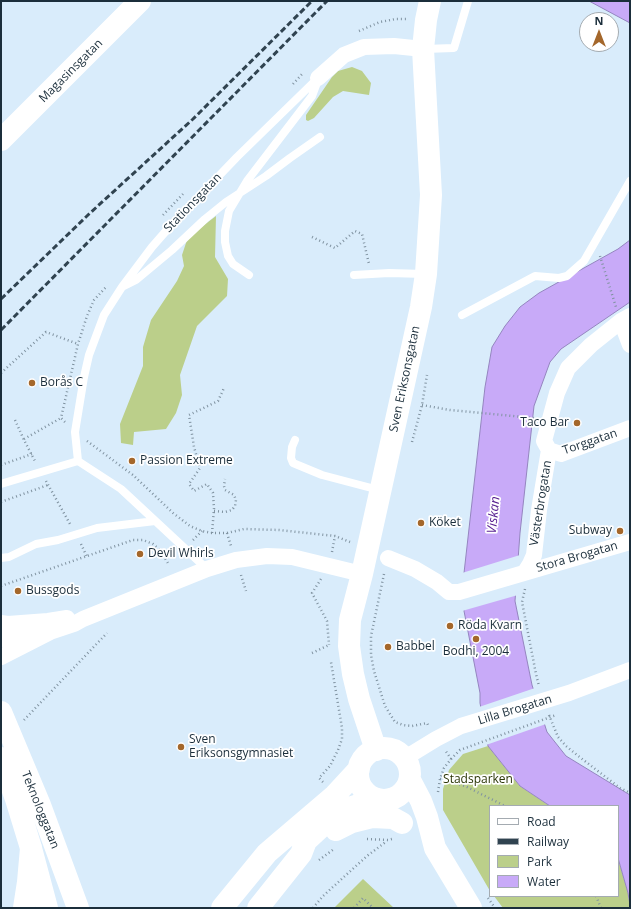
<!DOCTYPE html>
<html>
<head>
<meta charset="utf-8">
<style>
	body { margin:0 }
	#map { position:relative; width:631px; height:909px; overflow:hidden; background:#d9ecfb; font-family:"Open Sans",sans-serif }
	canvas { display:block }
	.frame { position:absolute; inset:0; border:2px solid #1b2e3b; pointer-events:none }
	.legend { position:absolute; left:489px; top:805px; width:130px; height:92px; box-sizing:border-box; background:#fff; border:1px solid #a4abb1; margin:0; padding:5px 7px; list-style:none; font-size:12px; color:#1b2e3b }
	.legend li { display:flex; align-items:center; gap:8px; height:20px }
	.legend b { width:20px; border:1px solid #a4abb1 }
	.north { position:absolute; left:579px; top:12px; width:40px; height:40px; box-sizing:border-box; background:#fff; border:1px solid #a4abb1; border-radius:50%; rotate:0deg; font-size:11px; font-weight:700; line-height:16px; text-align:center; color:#1b2e3b }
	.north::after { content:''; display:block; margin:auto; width:14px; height:18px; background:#a4672b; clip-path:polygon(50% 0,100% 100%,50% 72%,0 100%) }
</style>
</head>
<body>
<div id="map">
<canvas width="631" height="909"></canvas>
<div class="frame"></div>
<ul class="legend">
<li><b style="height:5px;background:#fff"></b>Road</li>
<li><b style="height:5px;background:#304350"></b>Railway</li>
<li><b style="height:11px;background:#bbcf8a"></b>Park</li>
<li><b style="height:11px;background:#c8aaf8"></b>Water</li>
</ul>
<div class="north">N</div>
</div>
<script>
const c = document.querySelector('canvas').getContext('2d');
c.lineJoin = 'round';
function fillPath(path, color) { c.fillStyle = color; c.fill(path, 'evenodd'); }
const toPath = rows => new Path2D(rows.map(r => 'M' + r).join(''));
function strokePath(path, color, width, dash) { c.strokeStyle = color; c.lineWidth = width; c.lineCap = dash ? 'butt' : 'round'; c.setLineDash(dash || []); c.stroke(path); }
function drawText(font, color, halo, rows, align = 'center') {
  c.font = font + ' "Open Sans",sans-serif'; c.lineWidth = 3.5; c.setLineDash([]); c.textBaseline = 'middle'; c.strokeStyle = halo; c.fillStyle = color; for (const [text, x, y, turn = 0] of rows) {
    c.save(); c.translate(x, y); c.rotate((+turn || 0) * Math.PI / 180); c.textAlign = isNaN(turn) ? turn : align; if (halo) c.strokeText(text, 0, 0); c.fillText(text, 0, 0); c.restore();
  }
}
const green = toPath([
	[352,67,362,71,371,83,369,95,343,91,333,97,314,118,308,121,306,120,306,115,332,77,338,71],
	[216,216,215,257,228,279,227,296,197,326,180,375,182,395,176,413,166,429,134,432,133,445,121,443,120,424,143,366,143,347,151,320,177,281,184,266,182,255,187,240,200,228],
	[488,746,520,786,550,806,490,806,490,891,443,810,443,789,449,770,463,754],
	[618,858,628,893,630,908,503,908,494,896,618,896],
	[363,879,394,908,334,908]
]);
const water = toPath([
	[589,1,630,1,630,23,589,1],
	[630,240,630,302,561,349,550,362,534,406,520,533,515,601,532,685,547,732,566,756,630,795,630,905,628,893,618,858,618,806,550,806,520,786,488,746,480,703,480,693,464,611,464,573,485,387,492,347,505,326,520,307,539,293,618,249,630,240]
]);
const pier = toPath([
	[520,555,518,595,462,611,462,573],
	[535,688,546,724,486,745,479,707]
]);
const path = toPath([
	[359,31,380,22,396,19,408,19],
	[293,84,303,73],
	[163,215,183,194],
	[312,237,335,248,355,231,362,234,369,264],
	[600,256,616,307],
	[1,373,46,332,78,344],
	[422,405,450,410,534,418],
	[15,420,24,440,36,463],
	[65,422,61,418,78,344,87,316,94,300,107,286],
	[24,439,61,418],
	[87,441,133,475,173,513,190,526,202,531,212,533,227,533,244,529,279,530,335,536,350,542],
	[412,442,422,405,427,375],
	[1,465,32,454],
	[46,481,70,524],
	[1,502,48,485],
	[214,511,225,512,232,510,235,506,236,500,234,495,225,490,224,486,225,479],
	[212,533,214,509,213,493,207,484,194,491,189,484,200,468,194,447,189,415,218,401,224,388],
	[227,533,231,546],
	[193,540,202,531],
	[81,544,87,557],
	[332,552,335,536],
	[384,574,371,636,371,655,374,671,385,706,395,722,403,725,412,726,427,723,429,727],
	[241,575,246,591],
	[321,579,312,593,327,621,329,645],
	[1,586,133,540,143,540,153,544,161,551,169,565],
	[525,589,522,602,536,674,539,686],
	[312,653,329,645],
	[549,715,558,737,566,746,577,755,620,788,630,793],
	[24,720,107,633],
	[451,759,460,750,556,715],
	[440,779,465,786,505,806],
	[323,782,319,778,330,766,338,750,342,739,342,728,331,662],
	[438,792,440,779,444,768,451,759,445,750],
	[367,839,388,840,392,839],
	[319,860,334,849],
	[596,896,601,908],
	[488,898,495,908],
	[313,908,323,896,367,856,387,841],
	[354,908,363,898,373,908]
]);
const lane = toPath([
	[424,49,454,48,468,1],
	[249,275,233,264,228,256,225,242,225,231,229,211,247,181,312,96,318,80],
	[354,275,389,273,425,274],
	[124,286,136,280,172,250,205,219,226,202,266,176,290,158,320,137],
	[462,315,535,276,559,278,567,276,584,261,630,181],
	[295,440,292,447,291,458,293,463,322,475,379,490],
	[78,461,75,432,84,377,89,355,104,315,122,287,152,247,166,231,237,157,318,78],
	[1,484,78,461,121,489,207,569],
	[1,558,9,557,36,544,58,540,97,528,155,521]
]);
const street = toPath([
	[318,78,344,55,364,47,394,46,423,49],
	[621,321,630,345],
	[549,450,561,454,630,428],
	[388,558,415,569,437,582,449,592,459,592,630,542],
	[525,572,530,564,534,555,539,510,549,450,544,441,557,393,568,368,591,345,621,321,630,316],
	[1,623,8,624,48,621,67,618],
	[1,639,29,628],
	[1,657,50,632,74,624,83,619,207,569,236,560,267,556,292,557,362,574],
	[405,758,436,739,461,726,569,693,630,670]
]);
const secondary = toPath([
	[1,140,140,1],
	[1,712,40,805,78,908],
	'358 774a26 26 0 1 1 52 0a26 26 0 1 1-52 0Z',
	[376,750,359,699,353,674,349,646,350,620,362,574,421,307,426,274,431,195,423,49,426,20,430,1],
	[1,758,16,799,31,848,47,908],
	[410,780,421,801,427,817,435,848,471,908],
	[336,830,352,822,372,817,393,818,402,823],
	[222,908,267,853,335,795,359,769],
	[258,908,301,854,306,841,333,816,346,809,377,799]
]);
const highway = toPath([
	[24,908,28,882,31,848]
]);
const rail = toPath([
	[1,299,89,214,193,119,312,1],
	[1,330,327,1]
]);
const markers = [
	[32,383,4,"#a4672b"],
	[577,423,4,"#a4672b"],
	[132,461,4,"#a4672b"],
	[421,523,4,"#a4672b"],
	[620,531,4,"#a4672b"],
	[140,554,4,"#a4672b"],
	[18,591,4,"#a4672b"],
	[450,626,4,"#a4672b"],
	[476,639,4,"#a4672b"],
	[388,647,4,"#a4672b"],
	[181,747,4,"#a4672b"]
];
const streetNames = [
	["Magasinsgatan",71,71,-45],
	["Stationsgatan",193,203,-46],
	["Sven Eriksonsgatan",405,379,-78],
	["Torggatan",590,442,-19],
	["Västerbrogatan",541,503,-81],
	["Stora Brogatan",577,557,-16],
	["Lilla Brogatan",515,710,-17],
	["Teknologgatan",40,810,68]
];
const poiNames = [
	["Borås C",40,383],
	["Taco Bar",569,423,"right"],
	["Passion Extreme",140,461],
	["Köket",429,523],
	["Subway",612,531,"right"],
	["Devil Whirls",148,554],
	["Bussgods",26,591],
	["Röda Kvarn",458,626],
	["Babbel",396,647],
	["Bodhi, 2004",476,652,"center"],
	["Sven",189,740],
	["Eriksonsgymnasiet",189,754]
];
const parkNames = [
	["Stadsparken",478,780]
];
const waterNames = [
	["Viskan",494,515,-84]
];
fillPath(green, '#bbcf8a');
fillPath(water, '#c8aaf8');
strokePath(water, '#9485bf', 1);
fillPath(pier, '#d9ecfb');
strokePath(path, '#8093a1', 2.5, [1, 3]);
strokePath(lane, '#fff', 8);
strokePath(street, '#fff', 16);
strokePath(secondary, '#fff', 22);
strokePath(highway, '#fff', 22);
strokePath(rail, '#304350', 3, [6, 3]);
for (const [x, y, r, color] of markers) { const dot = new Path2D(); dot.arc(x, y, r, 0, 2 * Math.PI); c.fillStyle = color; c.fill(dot); strokePath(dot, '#fff', 1.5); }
drawText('12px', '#1b2e3b', '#fff', streetNames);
drawText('12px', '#1b2e3b', '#fff', poiNames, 'left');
drawText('12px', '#2b3607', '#fff', parkNames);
drawText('italic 13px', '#5a2392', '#fff', waterNames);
</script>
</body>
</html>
